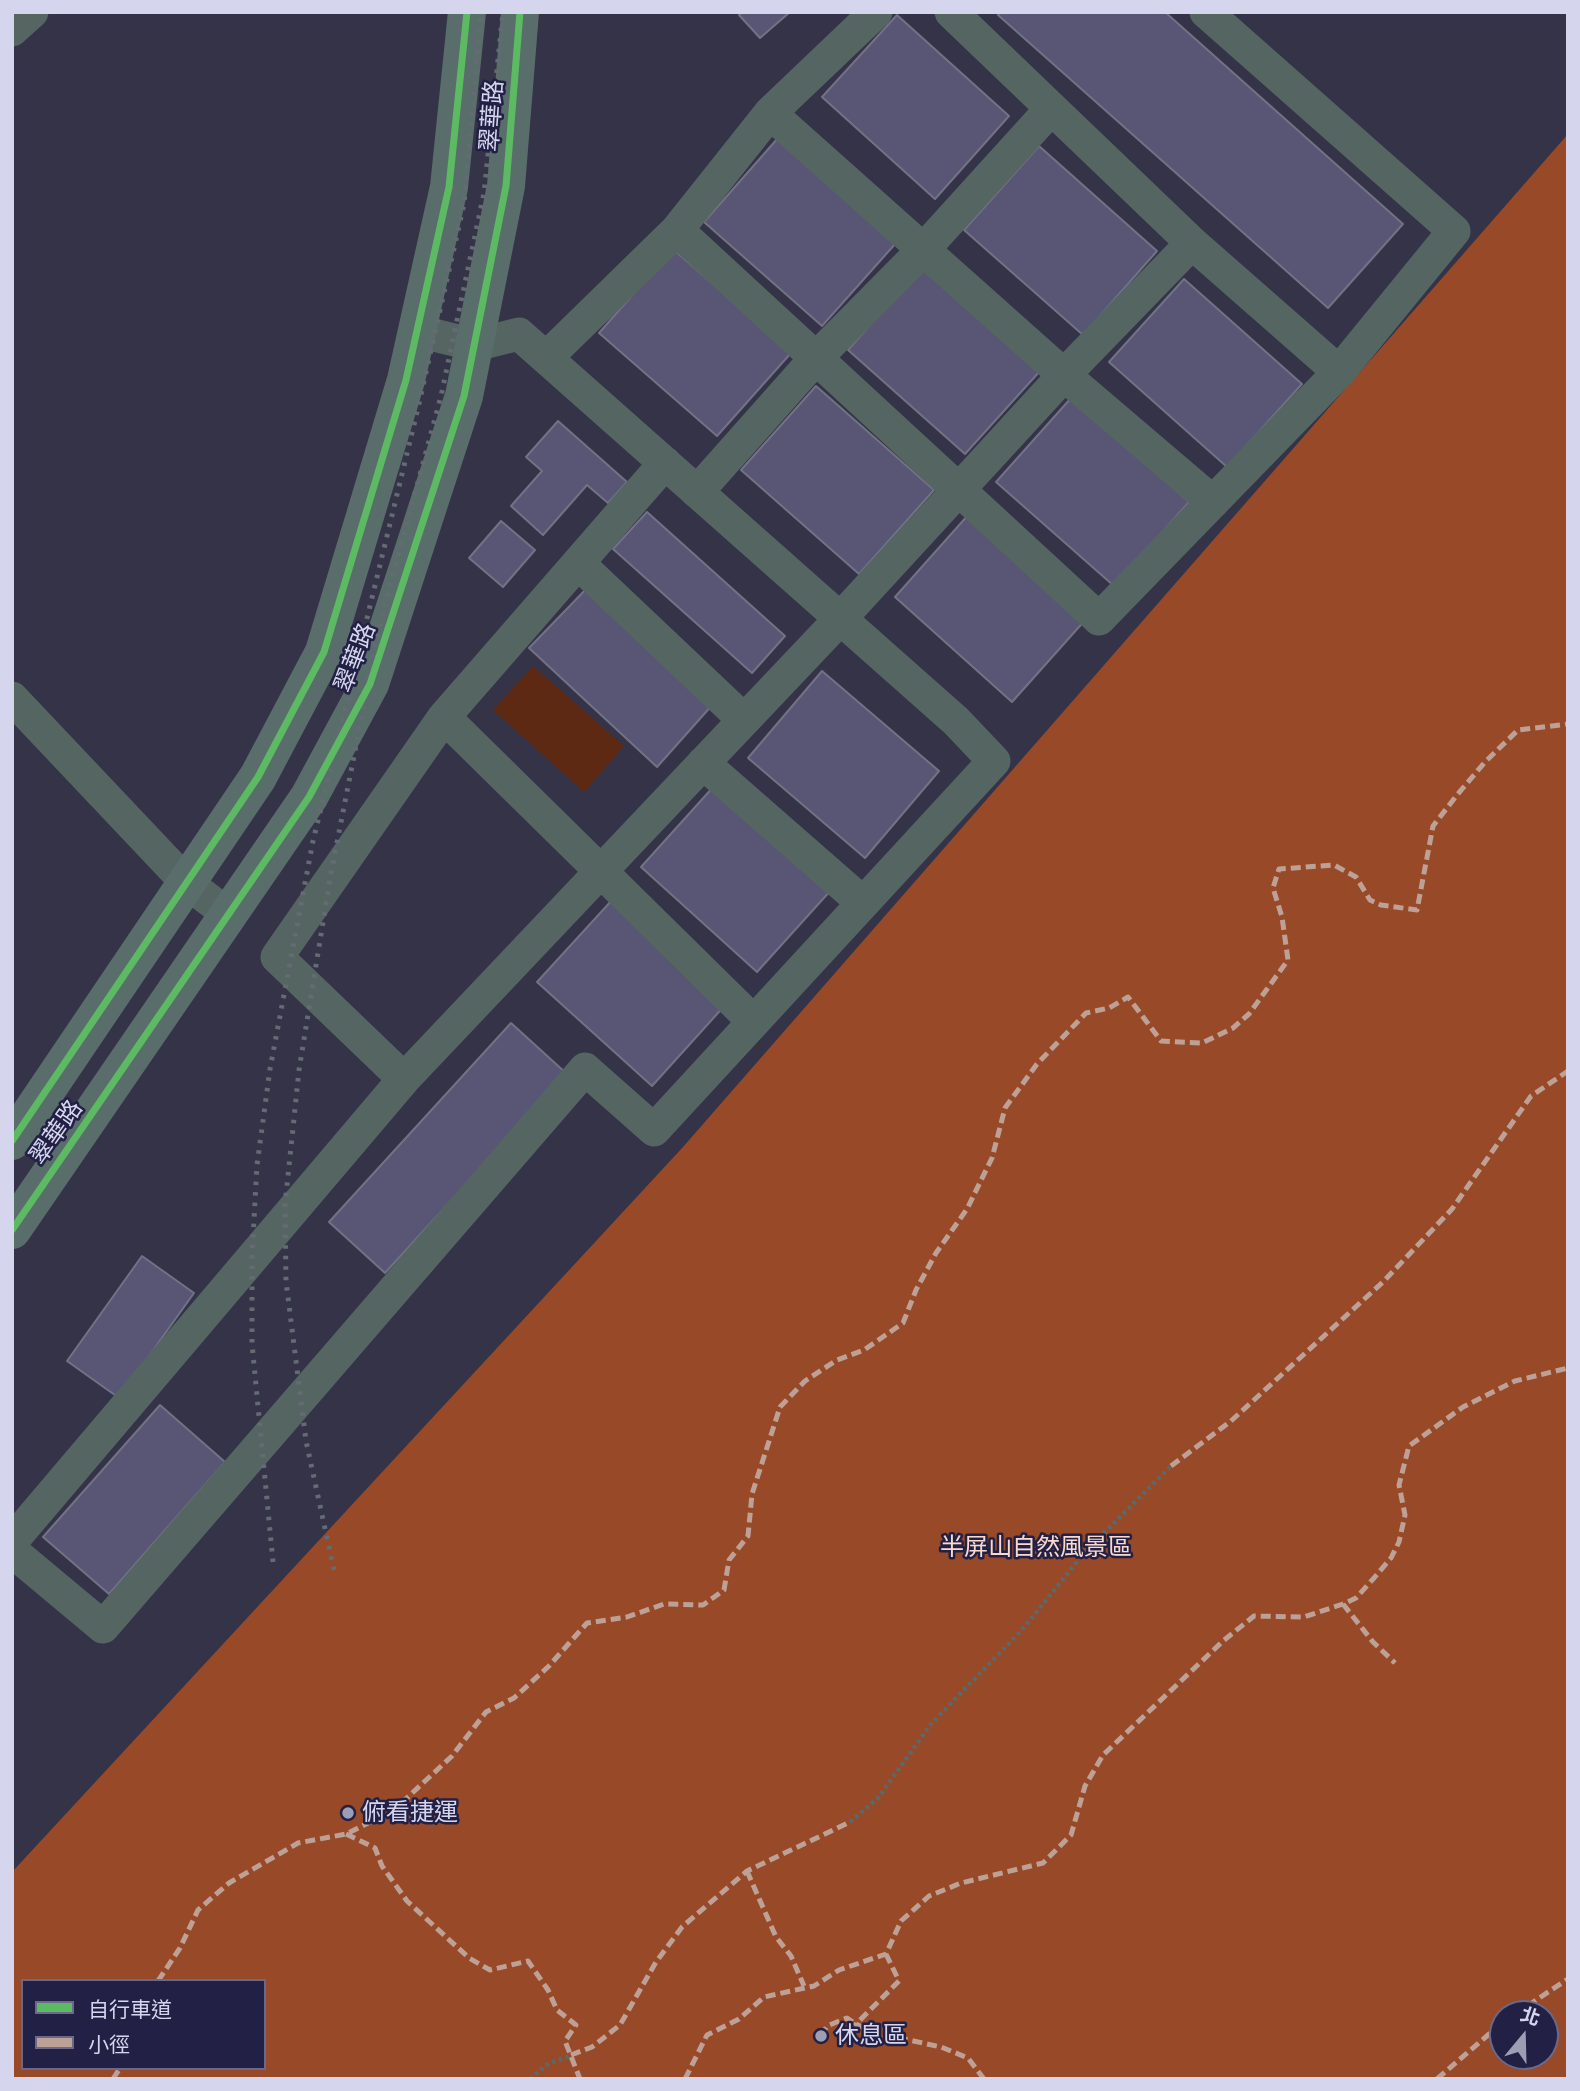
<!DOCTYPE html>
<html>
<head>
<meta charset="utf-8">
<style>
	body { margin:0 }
	#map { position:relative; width:1580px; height:2091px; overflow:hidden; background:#343348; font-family:Arial,"Noto Sans TC",sans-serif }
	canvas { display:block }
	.frame { position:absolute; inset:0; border:14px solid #d5d6ee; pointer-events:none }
	.legend { position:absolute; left:21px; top:1979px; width:245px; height:91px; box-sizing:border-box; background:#222145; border:2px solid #6a6989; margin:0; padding:9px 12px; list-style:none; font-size:21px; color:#d5d6ee }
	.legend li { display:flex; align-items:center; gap:14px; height:35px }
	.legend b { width:35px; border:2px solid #6a6989 }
	.north { position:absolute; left:1489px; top:2000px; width:70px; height:70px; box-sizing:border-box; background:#222145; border:2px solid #6a6989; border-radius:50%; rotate:19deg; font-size:19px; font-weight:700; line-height:28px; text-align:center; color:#d5d6ee }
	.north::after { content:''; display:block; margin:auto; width:24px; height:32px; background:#9d9db4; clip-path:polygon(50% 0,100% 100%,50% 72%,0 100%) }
</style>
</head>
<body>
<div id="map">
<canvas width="1580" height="2091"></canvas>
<div class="frame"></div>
<ul class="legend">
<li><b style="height:9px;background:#5cba63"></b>自行車道</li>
<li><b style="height:9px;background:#bda197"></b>小徑</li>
</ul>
<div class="north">北</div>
</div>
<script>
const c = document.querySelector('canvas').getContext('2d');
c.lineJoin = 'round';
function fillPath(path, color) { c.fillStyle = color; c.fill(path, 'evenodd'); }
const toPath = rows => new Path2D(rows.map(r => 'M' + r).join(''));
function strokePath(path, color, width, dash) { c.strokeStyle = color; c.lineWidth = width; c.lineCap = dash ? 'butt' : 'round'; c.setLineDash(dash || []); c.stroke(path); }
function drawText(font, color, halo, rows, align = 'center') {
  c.font = font + ' Arial,"Noto Sans TC",sans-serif'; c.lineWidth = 5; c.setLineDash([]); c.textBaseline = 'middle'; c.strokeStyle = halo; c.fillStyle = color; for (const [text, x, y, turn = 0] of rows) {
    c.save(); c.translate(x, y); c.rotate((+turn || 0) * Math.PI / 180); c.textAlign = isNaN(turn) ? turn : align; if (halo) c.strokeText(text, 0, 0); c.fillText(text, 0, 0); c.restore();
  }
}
const green = toPath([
	[533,666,624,746,584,792,493,710]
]);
const forest = toPath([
	[1568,134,1568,2079,12,2079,12,1872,683,1147],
	[23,1981,264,1981,264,2068,23,2068],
	[1503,2014,1545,2014,1545,2056,1503,2056]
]);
const building = toPath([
	[742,12,790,12,760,38,739,15,742,12],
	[1001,12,1165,12,1403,224,1328,308,998,15,1001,12],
	[897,15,1009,116,935,199,822,97,897,15],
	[778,138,896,243,822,326,704,222,778,138],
	[1039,146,1157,251,1083,335,964,230,1039,146],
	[673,249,791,353,717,436,599,333,673,249],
	[922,266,1040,371,965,454,848,350,922,266],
	[1184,279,1302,384,1227,467,1109,362,1184,279],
	[816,386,934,490,859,574,741,470,816,386],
	[1071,398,1189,502,1114,586,996,482,1071,398],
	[558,421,627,482,608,503,587,485,543,535,511,506,542,471,526,457,558,421],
	[647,512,785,636,752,673,613,549,647,512],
	[969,514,1087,618,1012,702,895,597,969,514],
	[501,521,535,550,503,587,469,558,501,521],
	[590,585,714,703,657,767,529,648,590,585],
	[822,671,939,771,865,858,748,758,822,671],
	[715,785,832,889,757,972,641,867,715,785],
	[613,899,727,1003,652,1086,537,982,613,899],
	[511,1023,567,1074,385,1273,329,1222,511,1023],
	[142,1256,194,1293,119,1398,67,1361,142,1256],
	[160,1405,225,1462,109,1594,43,1537,160,1405]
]);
const path = toPath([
	[850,1822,878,1798,931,1724,1021,1631,1084,1553,1171,1466],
	[530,2079,546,2065,571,2055]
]);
const minor = toPath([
	[12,30,32,12],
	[770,113,1064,375,1213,502],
	[677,230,1099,619,1339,372,1454,231,1206,12],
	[1192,243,1339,372],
	[546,358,677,230,770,113,876,12],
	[697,492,816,358,924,249,1051,109],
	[578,563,744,720],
	[12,698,187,883,229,915],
	[444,717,753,1021],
	[703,763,862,902],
	[404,1079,840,619,1064,375,1192,243,951,12],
	[12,1541,404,1079,277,957,444,717,665,463],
	[12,1551,103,1627,585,1069,654,1130,994,761,956,721,519,334,475,345,417,331]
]);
const major = toPath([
	[12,1141,258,777,324,652,406,380,449,187,467,12],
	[12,1230,309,797,370,684,464,396,506,186,520,12]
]);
const rail = toPath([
	[273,1562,252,1344,252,1256,257,1165,270,1069,313,841,418,408,464,204,481,12],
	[334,1570,306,1441,286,1281,285,1205,299,1070,331,873,380,624,441,396,484,193,503,12]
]);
const quiet = toPath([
	[1171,1466,1231,1421,1383,1282,1452,1209,1531,1096,1568,1071],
	[1343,1604,1373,1642,1395,1663],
	[346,1834,375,1848,382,1866,407,1901,469,1958,490,1970,528,1961,548,1990,557,2010,576,2025,565,2041,580,2079],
	[747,1871,776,1937,791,1956,804,1986],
	[886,1954,899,1981,856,2024,872,2032,941,2047,968,2058,984,2079],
	[158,1981,180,1948,198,1910,229,1883,298,1843,346,1834,394,1810,452,1756,486,1712,514,1698,549,1666,587,1623,627,1617,664,1604,703,1605,724,1590,729,1560,748,1536,752,1494,780,1407,805,1381,837,1360,864,1350,903,1323,916,1290,936,1253,967,1209,992,1158,1005,1108,1037,1064,1086,1013,1109,1008,1128,997,1161,1041,1202,1043,1233,1028,1249,1014,1288,960,1282,917,1273,888,1279,869,1334,865,1356,877,1370,900,1381,905,1417,910,1433,826,1457,795,1485,762,1518,730,1568,724],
	[1515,2014,1568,1979],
	[821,2036,827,2026,847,2018,856,2024],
	[571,2055,592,2047,620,2025,656,1962,682,1927,747,1871,850,1822],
	[113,2079,120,2068],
	[685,2079,707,2035,739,2019,764,1997,814,1986,839,1970,886,1954,901,1921,929,1896,961,1883,1043,1863,1071,1835,1085,1786,1103,1755,1223,1641,1254,1616,1304,1617,1343,1604,1356,1598,1374,1578,1391,1558,1399,1542,1405,1515,1399,1485,1409,1446,1463,1407,1515,1381,1568,1368],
	[1437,2079,1503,2022]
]);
const cycleway = toPath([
	[12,1141,258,777,324,652,406,380,449,187,467,12],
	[12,1230,309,797,370,684,464,396,506,186,520,12]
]);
const markers = [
	[348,1813,7,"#9d9db4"],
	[821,2036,7,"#9d9db4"]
];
const streetNames = [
	["翠華路",493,116,-86],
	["翠華路",356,658,-69],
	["翠華路",57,1133,-55]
];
const parkNames = [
	["半屏山自然風景區",1036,1548]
];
const poiNames = [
	["俯看捷運",362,1813],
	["休息區",835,2036]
];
fillPath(green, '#5e2912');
fillPath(forest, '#984927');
fillPath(building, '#595675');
strokePath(building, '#727284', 2);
strokePath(path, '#5d6869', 4.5, [3.5, 3.5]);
strokePath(minor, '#556662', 33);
strokePath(major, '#596e6b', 38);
strokePath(rail, '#646b72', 5, [3.5, 7]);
strokePath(quiet, '#bda197', 5, [10, 5]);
strokePath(cycleway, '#5cba63', 7);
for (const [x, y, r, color] of markers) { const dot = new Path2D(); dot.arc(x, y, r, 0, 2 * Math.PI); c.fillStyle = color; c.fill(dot); strokePath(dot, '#222145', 2.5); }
drawText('24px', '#d5d6ee', '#222145', streetNames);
drawText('24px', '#f8d9cc', '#222145', parkNames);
drawText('24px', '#d5d6ee', '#222145', poiNames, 'left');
</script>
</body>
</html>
